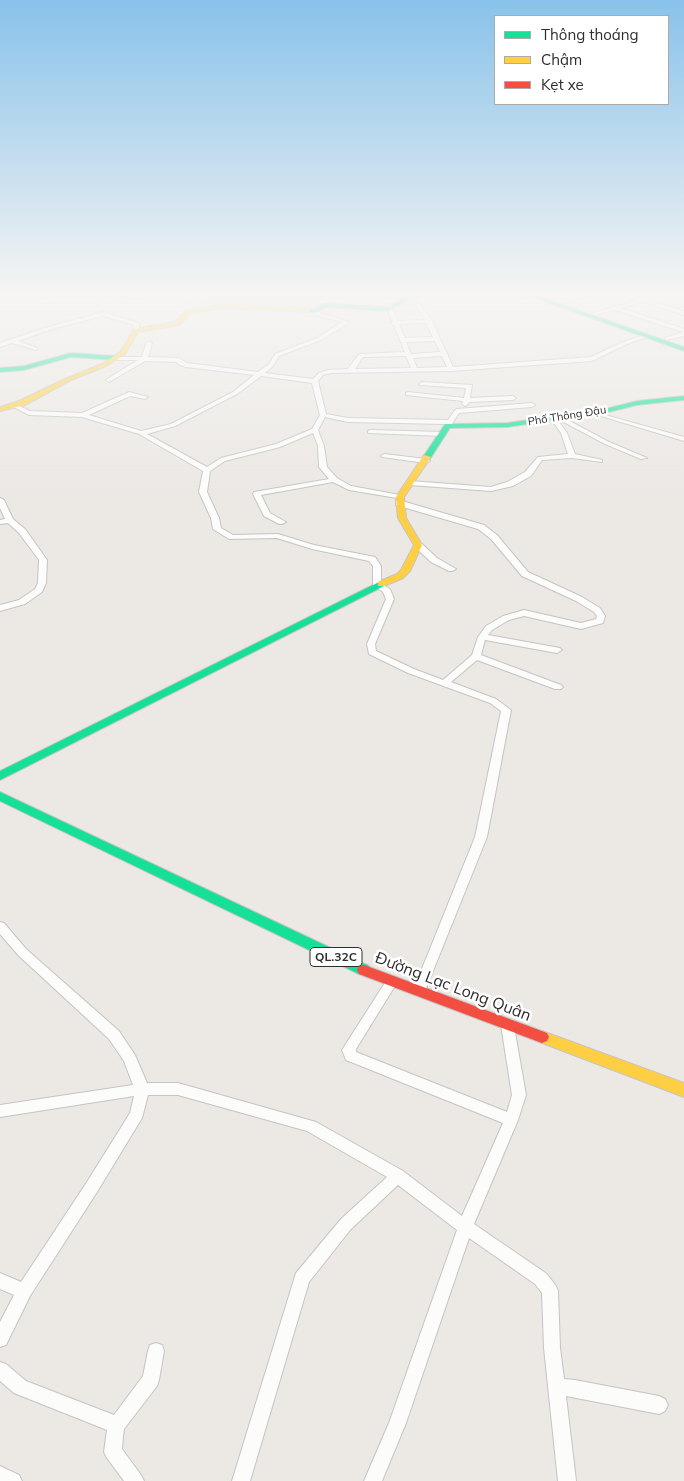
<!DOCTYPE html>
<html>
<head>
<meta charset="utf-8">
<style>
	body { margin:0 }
	#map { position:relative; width:684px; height:1481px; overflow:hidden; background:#ece8e4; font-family:Mulish,sans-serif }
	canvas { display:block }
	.legend { position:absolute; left:494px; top:15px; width:175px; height:90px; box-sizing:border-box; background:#fff; border:1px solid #ababab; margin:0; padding:6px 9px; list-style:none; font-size:15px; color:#2e2e2e }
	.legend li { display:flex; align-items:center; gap:10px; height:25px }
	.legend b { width:25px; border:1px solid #ababab }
</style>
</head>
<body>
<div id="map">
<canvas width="684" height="1481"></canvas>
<ul class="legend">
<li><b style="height:6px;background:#16e098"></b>Thông thoáng</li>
<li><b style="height:6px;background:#ffcf43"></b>Chậm</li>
<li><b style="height:6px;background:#f24e42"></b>Kẹt xe</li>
</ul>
</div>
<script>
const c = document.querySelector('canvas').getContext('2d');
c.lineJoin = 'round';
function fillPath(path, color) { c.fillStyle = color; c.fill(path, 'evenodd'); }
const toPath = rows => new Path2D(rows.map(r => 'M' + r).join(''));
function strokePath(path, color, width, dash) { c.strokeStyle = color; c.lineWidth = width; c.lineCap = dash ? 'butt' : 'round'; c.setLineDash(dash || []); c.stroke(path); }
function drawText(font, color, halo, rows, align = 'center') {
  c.font = font + ' Mulish,sans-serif'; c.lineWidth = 5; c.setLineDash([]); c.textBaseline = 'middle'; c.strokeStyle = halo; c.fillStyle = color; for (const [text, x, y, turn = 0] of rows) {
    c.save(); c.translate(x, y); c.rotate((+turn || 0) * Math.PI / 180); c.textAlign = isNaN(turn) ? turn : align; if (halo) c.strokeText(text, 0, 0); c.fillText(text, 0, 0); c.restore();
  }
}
const industrial = toPath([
	[0,292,327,292,320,309,0,294]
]);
const street = toPath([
	[327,292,332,292,325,306,321,306,327,292],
	[594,292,603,292,561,303,558,301,594,292],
	[621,292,627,292,644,298,665,292,672,292,649,300,684,311,684,315,644,302,621,308,684,329,684,336,665,340,665,338,683,332,615,310,594,315,594,313,638,300,621,294,621,292],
	[406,297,422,306,432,321,453,367,591,357,623,342,647,334,650,336,627,344,592,361,451,371,331,373,323,375,318,381,326,414,348,418,448,420,455,410,457,409,532,403,535,405,532,407,459,413,450,427,448,428,445,426,446,424,348,422,325,417,318,430,324,446,327,467,337,478,351,486,400,495,404,497,403,499,349,490,333,482,261,495,270,513,286,522,282,524,279,524,264,516,253,494,254,492,329,479,319,467,318,446,313,433,280,447,225,461,210,471,207,492,219,518,221,528,233,535,278,534,314,545,375,557,381,566,381,584,390,589,394,599,375,644,376,651,414,669,443,680,472,655,478,637,486,626,503,616,524,610,581,623,596,619,597,616,594,612,576,601,522,576,491,539,478,529,396,505,396,501,402,501,484,525,497,535,528,572,582,597,600,608,605,616,603,623,581,629,524,616,509,620,492,630,488,635,560,648,562,650,557,653,485,640,481,655,561,685,563,687,561,689,555,689,477,660,451,682,496,699,511,710,487,837,425,991,423,994,419,996,415,994,413,991,475,837,501,711,490,703,408,673,369,654,367,644,386,599,383,592,373,585,373,566,369,561,312,549,277,538,229,539,213,529,211,518,199,492,203,471,139,434,82,417,29,415,10,405,15,404,30,411,82,413,129,392,148,397,145,399,130,396,89,415,141,431,171,424,233,392,254,375,186,367,178,364,177,362,145,361,109,382,106,380,107,379,138,360,116,360,113,358,114,357,142,357,146,343,149,341,152,343,148,357,179,358,187,363,258,372,269,364,275,354,317,338,342,322,315,315,315,313,321,307,324,309,320,313,350,322,321,340,279,356,273,366,265,373,313,379,319,373,328,370,348,369,359,354,405,352,394,325,391,323,392,322,387,309,392,308,398,321,425,320,417,307,404,300,404,298,406,297],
	[426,323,433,337,405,338,399,324,426,323],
	[435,341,440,352,411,354,406,342,435,341],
	[406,356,411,368,355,369,363,357,406,356],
	[442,356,447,367,417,368,413,358,442,356],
	[261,376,312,383,320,415,312,429,276,444,221,458,207,467,147,434,175,426,237,394,261,376],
	[103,312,139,323,139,330,134,331,134,325,103,316,52,329,18,341,37,348,37,350,12,343,0,347,0,343,48,327,103,312],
	[422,382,472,385,470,398,513,396,516,398,513,400,469,402,467,405,465,406,462,404,463,401,406,395,406,393,408,392,464,398,466,388,420,385,419,384,422,382],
	[591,411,684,437,684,441,591,413,591,411],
	[560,416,609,442,647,458,641,459,605,444,558,419,558,417,560,416],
	[554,417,556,418,567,433,575,454,602,460,602,462,572,458,542,460,531,476,513,486,491,491,410,485,406,483,410,481,491,487,507,482,525,472,538,457,568,454,561,433,551,419,554,417],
	[370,430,443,432,446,434,443,436,368,433,368,431,370,430],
	[384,454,426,459,430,461,426,463,382,457,381,456,384,454],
	[0,498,4,500,13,519,25,529,47,560,46,583,42,592,25,604,0,611,0,605,19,600,35,589,38,583,39,560,19,533,8,523,0,524,0,520,5,519,0,508,0,498],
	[415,543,421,543,437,558,456,569,452,571,449,571,431,562,415,547,415,543],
	[0,922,4,923,26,949,119,1031,135,1055,147,1083,178,1083,316,1122,403,1171,462,1216,503,1123,346,1060,342,1050,388,978,392,976,396,978,398,981,356,1049,356,1052,507,1112,512,1095,501,1025,503,1021,508,1020,513,1021,526,1095,518,1120,474,1224,547,1274,556,1286,558,1291,560,1348,564,1379,575,1380,659,1396,665,1399,668,1405,665,1411,659,1414,566,1396,576,1481,558,1481,544,1348,542,1293,535,1284,469,1238,406,1423,382,1481,364,1481,389,1423,457,1230,398,1185,351,1229,309,1282,250,1481,232,1481,296,1273,341,1219,387,1177,307,1131,178,1095,148,1095,142,1118,97,1192,30,1296,6,1345,0,1347,0,1322,14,1295,0,1289,0,1273,21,1282,87,1182,130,1113,134,1096,0,1117,0,1105,133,1085,124,1061,109,1039,18,955,0,934,0,922],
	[156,1343,162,1345,164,1351,159,1380,157,1386,124,1429,123,1436,122,1449,141,1475,144,1481,124,1481,107,1458,104,1452,107,1430,14,1393,0,1381,0,1362,6,1364,26,1381,114,1415,143,1376,148,1351,150,1345,156,1343],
	[0,1466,19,1475,22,1481,0,1481,0,1466]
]);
const fast = toPath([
	[426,292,435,292,410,299,388,311,325,307,319,312,308,312,305,310,317,308,323,303,387,307,406,297,426,292],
	[518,292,526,292,684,347,684,351,518,292],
	[71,353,116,356,119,358,116,360,71,357,24,370,0,372,0,368,24,366,71,353],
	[684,396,684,400,637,405,605,413,507,427,450,428,430,459,423,457,445,424,448,424,507,423,605,409,637,401,684,396],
	[381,581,384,582,384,586,0,780,0,771,381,581],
	[0,792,369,966,371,970,369,974,364,975,359,974,0,801,0,792]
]);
const slow = toPath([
	[224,304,308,308,311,310,308,312,224,308,191,313,179,325,138,332,125,354,106,366,69,381,25,405,0,411,0,407,19,401,65,379,102,364,120,352,134,329,175,322,187,310,224,304],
	[424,455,431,457,404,497,406,518,422,545,410,571,403,578,384,586,378,586,378,582,397,574,401,570,414,545,398,518,396,497,424,455],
	[542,1031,684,1083,684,1097,537,1041,535,1037,537,1033,542,1031]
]);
const jam = toPath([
	[364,965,547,1033,549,1037,547,1041,542,1043,359,974,357,970,359,966,364,965]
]);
const farStreetnames = [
	["Phố Thông Đậu",567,416,-9]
];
const shields = [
	[336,957,52]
];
const shieldNames = [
	["QL.32C",336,957]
];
const nearStreetnames = [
	["Đường Lạc Long Quân",453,987,21]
];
fillPath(industrial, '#dcd9db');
strokePath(street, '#c5c4c5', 2);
strokePath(fast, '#c5c4c5', 2);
strokePath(slow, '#c5c4c5', 2);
strokePath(jam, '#c5c4c5', 2);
fillPath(street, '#fcfcfb');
fillPath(fast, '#16e098');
fillPath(slow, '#ffcf43');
fillPath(jam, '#f24e42');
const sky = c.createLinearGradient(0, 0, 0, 499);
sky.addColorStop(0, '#88c2ea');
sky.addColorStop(0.59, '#f6f5f3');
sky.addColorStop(1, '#f6f5f300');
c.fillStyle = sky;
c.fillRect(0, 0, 684, 499);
drawText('11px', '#2e2e2e', '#fff', farStreetnames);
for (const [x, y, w] of shields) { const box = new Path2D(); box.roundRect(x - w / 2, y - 9.5, w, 19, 4); c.fillStyle = '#fff'; c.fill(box); strokePath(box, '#2e2e2e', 1); }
drawText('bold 12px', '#2e2e2e', null, shieldNames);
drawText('16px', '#2e2e2e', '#fff', nearStreetnames);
</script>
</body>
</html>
